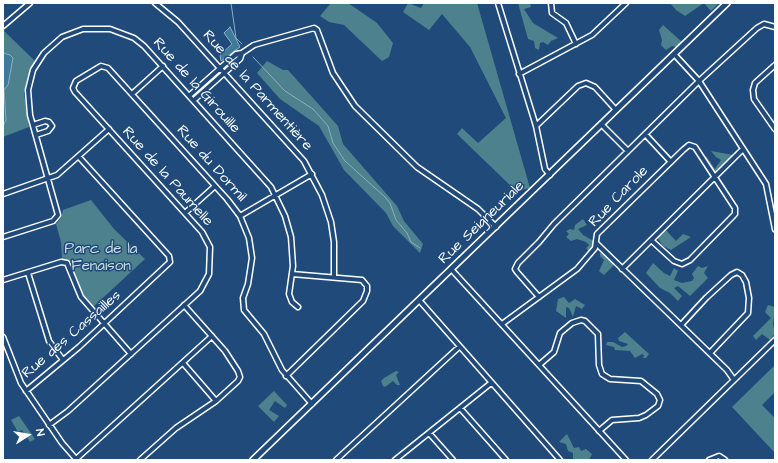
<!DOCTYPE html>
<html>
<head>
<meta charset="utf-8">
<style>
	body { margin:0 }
	#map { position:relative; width:778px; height:463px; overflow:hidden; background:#1f4a7a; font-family:"Architects Daughter",sans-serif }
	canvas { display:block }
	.frame { position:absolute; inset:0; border:4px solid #fff; pointer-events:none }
	.north { position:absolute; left:8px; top:415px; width:40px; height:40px; -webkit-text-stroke:3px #1f4a7a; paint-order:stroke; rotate:78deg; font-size:11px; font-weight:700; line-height:16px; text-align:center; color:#fff }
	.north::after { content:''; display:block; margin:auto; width:14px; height:18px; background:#fff; clip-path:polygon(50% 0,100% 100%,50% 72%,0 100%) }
</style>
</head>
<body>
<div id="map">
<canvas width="778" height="463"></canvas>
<div class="frame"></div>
<div class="north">N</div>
</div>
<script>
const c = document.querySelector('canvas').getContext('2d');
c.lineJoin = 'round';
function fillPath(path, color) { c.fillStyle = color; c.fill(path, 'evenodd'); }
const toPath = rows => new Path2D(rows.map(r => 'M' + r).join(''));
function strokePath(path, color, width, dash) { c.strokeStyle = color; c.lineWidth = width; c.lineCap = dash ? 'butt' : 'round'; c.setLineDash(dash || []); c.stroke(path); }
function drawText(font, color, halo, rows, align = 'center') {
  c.font = font + ' "Architects Daughter",sans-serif'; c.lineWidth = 3; c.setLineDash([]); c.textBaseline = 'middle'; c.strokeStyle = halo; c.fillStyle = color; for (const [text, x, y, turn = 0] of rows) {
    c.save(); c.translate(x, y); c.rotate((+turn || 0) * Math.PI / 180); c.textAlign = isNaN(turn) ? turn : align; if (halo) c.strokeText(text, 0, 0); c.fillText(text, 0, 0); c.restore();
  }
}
const green = toPath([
	[331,3,348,3,377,23,393,43,389,57,382,61,344,25,329,22,320,16],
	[408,3,421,8,424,3,477,3,530,188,516,191,457,134,462,128,478,143,506,118,470,47,442,14,429,30,403,12],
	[518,3,530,3,531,7,524,9,533,23,558,38,551,41,548,45,543,42,540,43,539,50,535,48,534,41,528,39],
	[670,3,719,3,711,11,704,3,685,16,676,10],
	[663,25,682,42,676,47,672,46,666,50,661,45,662,40,659,30],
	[3,30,35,61,28,76,24,93,29,127,3,137],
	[267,61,283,70,288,70,338,126,343,144,397,206,404,221,423,244,420,253,393,226,386,213,344,170,319,126,280,99,257,73],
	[711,151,733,155,718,171,711,172,703,159,706,156,715,169,721,160,716,157],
	[91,200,114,229,145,259,92,308,82,295,71,265,62,259,61,242,56,224,61,218,63,210],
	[583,219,587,225,578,229,583,235,597,243,589,252,586,248,589,245,586,242,577,239,571,241,566,237,569,234,566,231,570,229,574,230,575,225],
	[665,229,676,241,683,234,691,237,671,250,663,246,657,237],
	[603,252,615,264,604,275,599,271,604,260,600,256,600,253],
	[653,263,664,273,670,276,674,268,678,271,674,280,682,283,692,281,694,278,692,274,698,266,702,268,708,266,704,273,708,278,690,296,678,286,674,288,682,296,678,301,670,293,660,288,646,273],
	[564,297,569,303,575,299,585,305,582,309,576,306,573,317,569,308,566,307,566,318,556,311,558,299],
	[768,305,775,307,773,324,775,333,770,340,762,334,756,340,753,336,771,318,765,312],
	[625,332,649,354,646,358,643,358,644,355,642,354,635,358,630,351,615,350,614,347,606,345,607,342,613,342,622,347,626,346,628,344,619,341,618,338],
	[775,365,775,392,762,405,775,418,775,453,732,407],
	[396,371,399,372,396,375,400,385,397,385,393,381,385,387,383,386,381,381,384,378],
	[274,391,287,405,285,408,275,401,269,410,279,416,274,422,258,406],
	[19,416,35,439,30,442,22,430,18,432,11,420],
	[567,434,574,448,579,447,581,451,586,449,592,454,589,460,573,460,573,453,568,451,566,444,559,442]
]);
const water = toPath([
	[230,27,240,47,221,61,220,55,232,44,224,33,230,27],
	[3,53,10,55,13,58,8,85,4,90,6,120,3,126,3,53]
]);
const stream = toPath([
	[231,3,236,38,242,44],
	[253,57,285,91,313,109,328,126,333,143,345,161,385,197,390,203,396,220,407,233,411,242,420,248]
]);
const minor = toPath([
	[155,3,178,22,304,161,322,195,331,222,334,242,334,277],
	[498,3,536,126,545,169,550,175],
	[551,3,552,13,566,23,576,44],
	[3,26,30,3],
	[674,54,699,81,766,184,775,229],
	[775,65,755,83,753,90,754,99,775,129],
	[519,74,592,35,626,3],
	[132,94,163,66],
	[190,95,236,54,242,53,254,45,314,28,317,30,333,73,355,106,417,167,478,209,496,227],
	[194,100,240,59,242,53],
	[601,124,628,151],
	[33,125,45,121,49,122,52,126,48,131,36,135],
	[536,126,578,86,586,83,595,87,616,110],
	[645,134,671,162],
	[3,194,57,175,109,129],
	[185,213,215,186],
	[240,216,312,174],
	[3,237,53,221,58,215,30,115,28,90,33,70,44,53,62,37,83,29,110,29,134,38,144,46,271,187,285,216,291,237,293,266,289,294,292,302,298,307],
	[596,243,727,370,734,380],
	[451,269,626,460],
	[622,269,743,149],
	[28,273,49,341,63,360],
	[3,280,61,262,67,263,81,297,131,354],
	[539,297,517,272,515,269,518,263,539,242,554,224,699,81,757,28,764,24,775,27],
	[419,300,560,460],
	[502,324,577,269,595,248,597,234,683,150,689,145,695,147,735,208,735,214,690,260,682,264,674,261,651,240],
	[681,325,706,298,731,275,737,272,742,275,746,282,749,298,748,313,710,353],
	[3,337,21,383,62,443,76,459],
	[183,363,216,401],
	[539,365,554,352,560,333,572,323,581,320,585,321,598,334,599,365,602,374,610,379,641,381,657,394,660,400,658,406,646,415,639,418,612,420,599,431],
	[286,376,363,301,367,291,367,286,362,280,292,274],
	[26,391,79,347,170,262,169,256,79,157],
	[460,408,506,460],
	[49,425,68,411,200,291,209,274,210,247,202,232,75,92,73,88,76,81,101,66,108,68,227,199,240,216,249,238,252,258,248,284,243,298,244,310,264,334,282,370,312,404],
	[429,433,453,460],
	[75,460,212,336],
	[140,460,176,428,216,401,238,381,240,377,238,371,225,351,184,305],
	[336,460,459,347],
	[395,460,491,383],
	[652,460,775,340],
	[709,460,719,456,725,460]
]);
const tertiary = toPath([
	[253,460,727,3]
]);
const streetNames = [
	["Rue de la Girouille",196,86,48],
	["Rue de la Parmentière",257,91,48],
	["Rue du Dormil",211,164,48],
	["Rue de la Paumelle",167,177,48],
	["Rue Carole",619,197,-46],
	["Rue Seigneuriale",482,223,-44],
	["Rue des Cassailles",72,335,-41]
];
const parkNames = [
	["Parc de la",101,250],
	["Fenaison",101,267]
];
fillPath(green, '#4d818e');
fillPath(water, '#41799b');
strokePath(water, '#8dafc3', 1);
strokePath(stream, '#8dafc3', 1);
strokePath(minor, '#fff', 7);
strokePath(tertiary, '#fff', 8);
strokePath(minor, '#1f4a7a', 4);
strokePath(tertiary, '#1f4a7a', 5);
drawText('15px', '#fff', '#1f4a7a', streetNames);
drawText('15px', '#d2e0e3', '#1f4a7a', parkNames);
</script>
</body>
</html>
